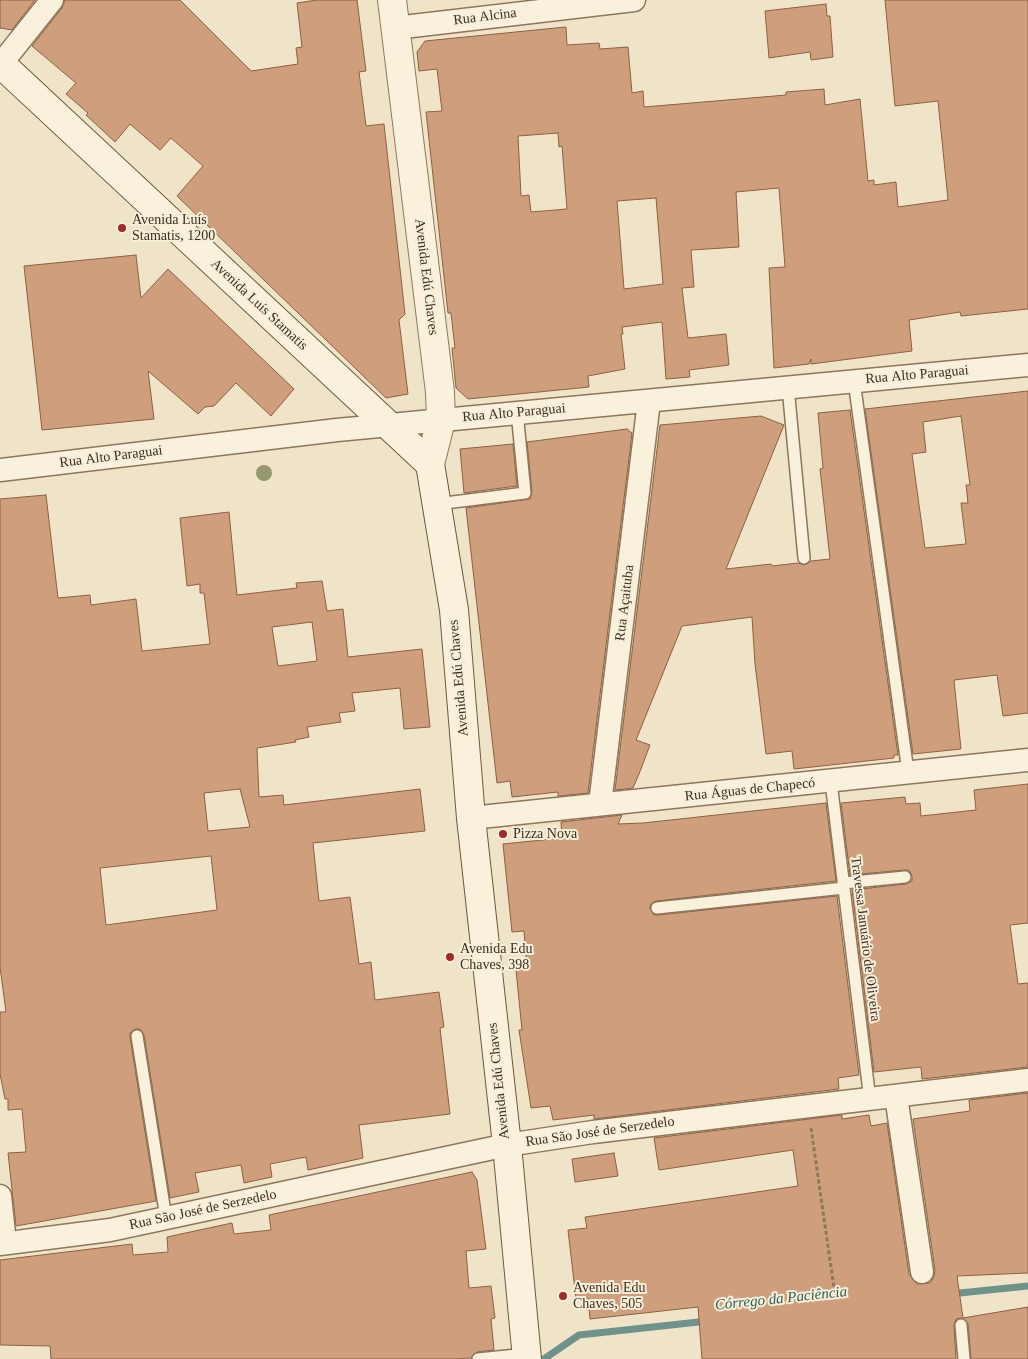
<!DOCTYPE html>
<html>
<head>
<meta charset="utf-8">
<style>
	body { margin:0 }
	canvas { display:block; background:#f0e4c8 }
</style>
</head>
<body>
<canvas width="1028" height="1359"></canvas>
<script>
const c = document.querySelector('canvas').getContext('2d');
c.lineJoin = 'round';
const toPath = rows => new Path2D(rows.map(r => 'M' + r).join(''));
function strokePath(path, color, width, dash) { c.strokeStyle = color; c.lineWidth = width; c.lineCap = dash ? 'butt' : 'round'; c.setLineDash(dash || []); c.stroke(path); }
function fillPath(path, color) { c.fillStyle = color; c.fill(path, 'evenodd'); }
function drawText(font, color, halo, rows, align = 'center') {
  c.font = font + ' "Times New Roman",serif'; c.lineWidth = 4; c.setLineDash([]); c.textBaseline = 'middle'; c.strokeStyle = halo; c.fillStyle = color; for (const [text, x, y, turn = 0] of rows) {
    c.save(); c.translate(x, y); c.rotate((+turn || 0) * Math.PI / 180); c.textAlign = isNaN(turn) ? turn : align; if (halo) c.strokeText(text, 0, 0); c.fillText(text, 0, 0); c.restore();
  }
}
const stream = toPath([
	[950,1294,1028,1286],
	[544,1359,579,1335,708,1321]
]);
const building = toPath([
	[0,0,35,0,12,30,0,28,0,0],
	[65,0,180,0,251,71,298,64,296,48,302,47,297,3,317,0,357,0,366,71,359,72,366,126,384,124,405,314,399,320,408,394,386,398,177,196,203,166,171,138,160,150,130,124,115,142,86,115,88,113,66,94,76,83,32,46,62,8,65,0],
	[885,0,1028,0,1028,309,961,316,960,312,909,320,912,351,811,364,811,359,809,364,774,368,769,268,785,267,779,188,736,192,739,247,691,250,694,287,682,288,688,338,726,334,729,365,689,370,690,377,666,379,662,322,622,327,623,334,621,334,625,369,588,376,589,387,468,399,456,388,452,348,455,348,451,313,448,313,426,112,442,111,437,69,419,71,417,52,425,41,566,27,567,45,599,43,600,49,628,47,632,93,643,91,644,107,786,95,786,92,824,89,825,105,860,99,868,181,874,180,874,185,896,182,898,207,948,200,938,101,895,106,885,0],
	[558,133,559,147,562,146,567,209,531,212,529,195,521,196,518,136,558,133],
	[656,198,663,284,624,289,617,201,656,198],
	[826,4,827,16,830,16,833,57,811,60,810,52,769,58,765,11,826,4],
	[136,255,141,298,168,269,294,389,271,416,236,383,214,406,205,407,198,414,148,371,154,419,42,430,24,266,136,255],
	[1028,391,1028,713,1003,716,997,675,954,680,961,749,913,754,865,409,1028,391],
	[961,416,970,485,966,485,968,503,961,503,966,544,925,548,912,454,926,452,923,422,961,416],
	[850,410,898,755,894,755,894,758,794,769,792,751,766,754,755,664,752,617,682,626,636,740,650,745,639,774,633,788,615,790,660,425,761,416,784,425,726,569,771,564,772,566,798,563,804,565,811,561,830,559,820,469,823,468,818,413,850,410],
	[627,429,632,433,588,793,558,796,558,792,512,797,510,781,497,783,466,508,530,499,532,492,527,442,627,429],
	[513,444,517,486,464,493,460,449,513,444],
	[46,495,58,598,90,595,91,605,136,599,142,651,210,644,204,593,200,593,200,584,187,586,180,518,229,512,237,595,297,588,296,583,322,581,327,611,343,609,348,657,422,649,430,727,404,729,400,688,352,693,355,711,339,713,341,722,307,727,309,737,295,740,296,742,257,748,259,797,283,795,284,805,420,789,425,831,313,843,319,901,350,897,359,964,371,962,375,1000,439,992,444,1027,440,1028,450,1114,359,1125,363,1158,308,1170,306,1157,270,1164,272,1177,244,1183,241,1165,195,1173,199,1192,170,1198,144,1035,140,1029,135,1029,130,1033,130,1037,156,1201,16,1226,8,1153,26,1152,22,1109,8,1110,8,1099,5,1099,0,1074,0,1012,6,1012,0,967,0,499,46,495],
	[312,622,317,661,278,666,272,627,312,622],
	[240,789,250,827,208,831,204,793,240,789],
	[211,856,217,910,106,925,100,868,211,856],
	[1028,784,1028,923,1010,925,1018,984,1028,983,1028,1067,922,1079,921,1067,874,1072,852,890,906,884,912,881,912,876,909,870,904,870,850,875,841,803,905,797,906,804,920,803,921,816,976,810,974,790,1028,784],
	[826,803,836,881,656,901,650,905,650,909,654,915,658,915,837,896,859,1075,838,1078,839,1089,594,1119,594,1115,553,1120,550,1106,531,1108,519,1030,522,1030,516,970,527,969,524,931,512,932,503,844,562,838,561,822,622,815,618,824,643,823,826,803],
	[1028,1093,1028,1273,957,1276,963,1318,1028,1307,1028,1359,971,1359,968,1324,961,1318,956,1319,954,1325,956,1359,702,1359,698,1307,590,1319,588,1298,576,1299,568,1230,587,1228,585,1217,798,1186,793,1150,659,1170,654,1138,842,1115,842,1119,869,1115,871,1126,887,1123,909,1274,917,1284,930,1283,934,1277,935,1270,913,1119,970,1111,969,1100,1028,1093],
	[614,1153,618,1176,575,1182,572,1159,614,1153],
	[472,1172,477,1180,486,1249,466,1251,469,1288,491,1286,495,1318,491,1319,494,1350,477,1352,471,1358,456,1359,51,1359,50,1346,0,1345,0,1260,132,1244,133,1255,168,1252,167,1237,232,1223,234,1234,271,1230,269,1215,472,1172]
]);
const path = toPath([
	[811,1128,834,1288]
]);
const service = toPath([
	[854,381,908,772],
	[788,387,804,558],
	[437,504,525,493,517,412],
	[831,782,870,1100],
	[843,883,905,877],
	[657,908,844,888],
	[137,1036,166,1218],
	[961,1325,964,1359],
	[478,1359,526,1354]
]);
const minor = toPath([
	[395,28,634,0],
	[1,64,52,0],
	[0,470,337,430,1028,365],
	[600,804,649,401],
	[471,818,1028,760],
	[896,1096,922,1272],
	[0,1196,5,1243],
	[0,1244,110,1230,507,1145,593,1132,1028,1080]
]);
const tertiary = toPath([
	[392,0,440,392,441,420,430,464]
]);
const secondary = toPath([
	[0,63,430,464,454,610,471,818,507,1145,527,1359]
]);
const trees = [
	[264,473]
];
const markers = [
	[122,228,5,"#9e2a2b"],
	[503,834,5,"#9e2a2b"],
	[450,957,5,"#9e2a2b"],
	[563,1296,5,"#9e2a2b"]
];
const streetNames = [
	["Rua Alcina",485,17,-7],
	["Avenida Edú Chaves",426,277,83],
	["Avenida Luís Stamatis",259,305,43],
	["Rua Alto Paraguai",917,375,-5],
	["Rua Alto Paraguai",514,413,-5],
	["Rua Alto Paraguai",111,457,-7],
	["Rua Açaituba",625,603,-83],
	["Avenida Edú Chaves",459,678,-95],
	["Rua Águas de Chapecó",750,790,-6],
	["Travessa Januário de Oliveira",865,939,83],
	["Avenida Edú Chaves",499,1081,-96],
	["Rua São José de Serzedelo",600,1132,-8],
	["Rua São José de Serzedelo",203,1210,-12]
];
const poiNames = [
	["Avenida Luís",132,220],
	["Stamatis, 1200",132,236],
	["Pizza Nova",513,834],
	["Avenida Edu",460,949],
	["Chaves, 398",460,965],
	["Avenida Edu",573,1288],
	["Chaves, 505",573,1304]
];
const waterNames = [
	["Córrego da Paciência",781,1299,-6]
];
strokePath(stream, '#6f938a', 7);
fillPath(building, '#cf9f7d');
strokePath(building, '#8d5f41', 1);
strokePath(service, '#8d765c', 14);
strokePath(minor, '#8d765c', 25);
strokePath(tertiary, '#8d765c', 30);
strokePath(secondary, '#6f573f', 30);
strokePath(path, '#8d765c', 3, [4, 2.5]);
strokePath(service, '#faf1dc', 11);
strokePath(minor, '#faf1dc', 22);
strokePath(tertiary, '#faf1dc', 28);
strokePath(secondary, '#faf1dc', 28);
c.fillStyle = '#96986f';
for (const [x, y] of trees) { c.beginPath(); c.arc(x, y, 8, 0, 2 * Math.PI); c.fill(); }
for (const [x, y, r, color] of markers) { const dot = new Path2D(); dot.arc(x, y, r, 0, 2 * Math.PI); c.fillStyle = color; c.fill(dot); strokePath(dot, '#f7eed8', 2); }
drawText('14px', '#3d2e20', '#f7eed8', streetNames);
drawText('14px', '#3d2e20', '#f7eed8', poiNames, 'left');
drawText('italic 15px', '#2f5d5a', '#f7eed8', waterNames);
</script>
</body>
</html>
